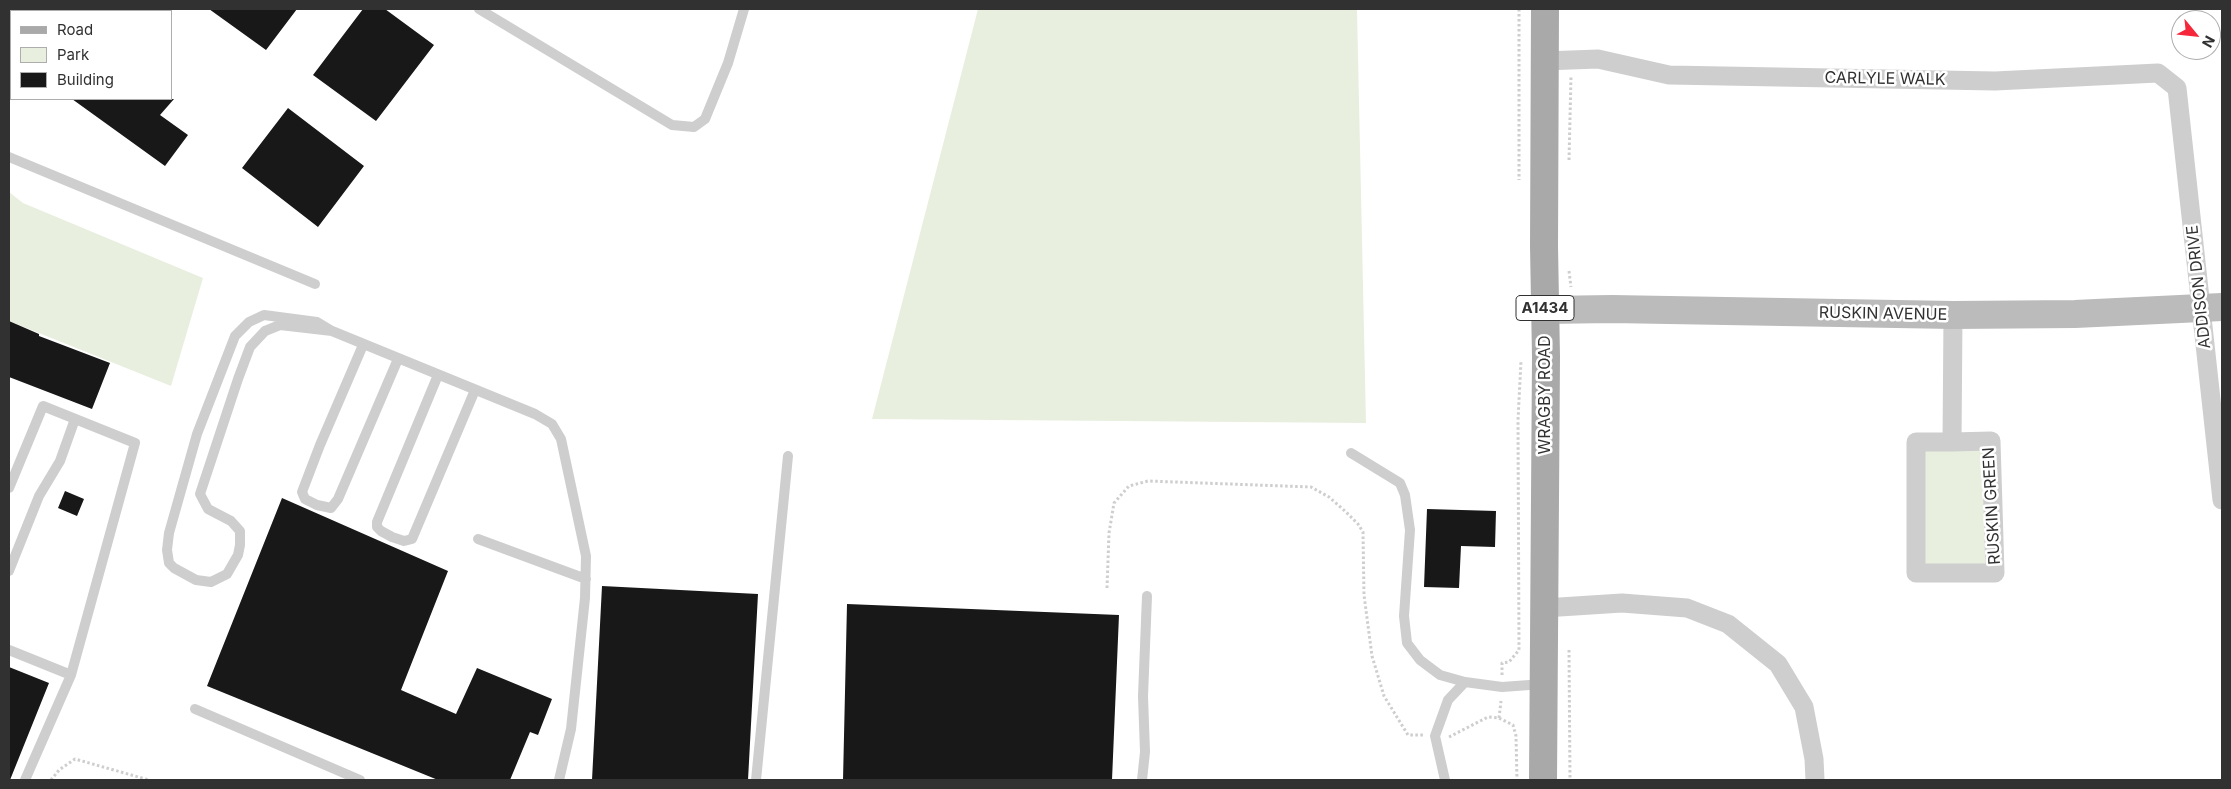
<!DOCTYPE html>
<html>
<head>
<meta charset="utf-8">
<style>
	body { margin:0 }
	#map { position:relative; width:2231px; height:789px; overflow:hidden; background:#fff; font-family:Inter,sans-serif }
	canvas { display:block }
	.frame { position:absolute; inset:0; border:10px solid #313131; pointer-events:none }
	.legend { position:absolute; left:10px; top:10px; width:162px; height:90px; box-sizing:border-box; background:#fff; border:1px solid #adadad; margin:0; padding:6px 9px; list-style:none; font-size:15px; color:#313131 }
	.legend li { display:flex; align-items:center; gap:10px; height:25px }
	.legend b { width:25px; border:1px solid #adadad }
	.north { position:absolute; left:2171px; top:10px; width:50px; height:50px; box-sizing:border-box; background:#fff; border:1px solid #adadad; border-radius:50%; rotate:118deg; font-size:14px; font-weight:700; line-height:20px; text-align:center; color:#313131 }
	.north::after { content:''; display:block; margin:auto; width:18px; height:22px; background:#f6263b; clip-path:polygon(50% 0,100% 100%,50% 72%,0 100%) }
</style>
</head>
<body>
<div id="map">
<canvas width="2231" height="789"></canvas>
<div class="frame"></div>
<ul class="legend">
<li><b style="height:6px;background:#a9a9a9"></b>Road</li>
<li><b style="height:14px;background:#e8efdf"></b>Park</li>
<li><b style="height:14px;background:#181818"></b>Building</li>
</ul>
<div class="north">N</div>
</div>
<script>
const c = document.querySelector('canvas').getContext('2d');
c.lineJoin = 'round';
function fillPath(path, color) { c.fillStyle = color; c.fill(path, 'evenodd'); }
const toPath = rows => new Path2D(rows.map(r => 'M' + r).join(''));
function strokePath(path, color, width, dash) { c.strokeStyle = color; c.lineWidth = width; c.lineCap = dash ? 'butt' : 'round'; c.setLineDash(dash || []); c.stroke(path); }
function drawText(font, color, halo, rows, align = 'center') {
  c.font = font + ' Inter,sans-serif'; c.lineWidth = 5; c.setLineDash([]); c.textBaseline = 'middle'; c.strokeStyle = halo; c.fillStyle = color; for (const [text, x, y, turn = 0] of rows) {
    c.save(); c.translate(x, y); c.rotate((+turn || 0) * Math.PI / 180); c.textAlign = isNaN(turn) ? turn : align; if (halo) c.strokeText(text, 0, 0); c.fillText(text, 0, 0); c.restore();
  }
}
const green = toPath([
	[978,9,1357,9,1366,423,872,419],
	[9,192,23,203,203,278,171,386,9,321],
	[1991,441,1995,573,1916,573,1916,442]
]);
const building = toPath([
	[209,9,297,9,266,50],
	[363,9,385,9,434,45,376,121,313,75],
	[72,99,174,99,160,115,188,135,165,166],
	[288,108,364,166,318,227,242,168],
	[9,321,39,334,39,336,110,363,92,409,9,377],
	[65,491,84,499,77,516,58,508],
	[282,498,448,571,401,690,456,714,477,668,552,699,538,735,530,732,510,780,438,780,207,686],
	[1427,509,1496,511,1495,547,1461,546,1459,588,1424,587],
	[602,586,758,594,748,780,592,780],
	[847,604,1119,615,1112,780,843,780],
	[9,667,49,683,10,780,9,780]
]);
const path = toPath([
	[1519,9,1519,180],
	[1569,160,1571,76],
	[1569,271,1571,287],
	[1107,588,1109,533,1114,503,1129,486,1148,481,1311,487,1329,497,1346,512,1358,524,1363,532,1364,595,1372,656,1384,696,1408,735,1423,735],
	[1569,650,1570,780],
	[1502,675,1502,663,1509,662,1519,650,1518,420,1521,361],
	[1499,718,1501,701],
	[1449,737,1488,717,1499,718,1513,725,1516,736,1517,780],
	[51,780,59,770,75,759,149,780]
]);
const service = toPath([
	[479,9,672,125,694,127,705,119,728,63,744,9],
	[9,157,315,284],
	[332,331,280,325,265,331,250,347,238,379,200,494,208,509,231,521,240,531,240,545,238,555,227,574,211,582,196,580,174,568,169,563,167,550,169,533,197,434,235,336,249,322,264,315,317,322,332,331,535,414,552,424,561,439,586,556,585,598,571,729,559,780],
	[363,345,320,445,302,492,305,499,317,505,331,508,338,499,398,359],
	[438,375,377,522,377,527,381,531,392,537,404,541,412,539,475,390],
	[1351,453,1400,483,1405,495,1410,530,1404,616,1407,643,1420,660,1440,675,1465,682,1502,687,1543,684],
	[9,488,43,406,135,443,71,675,25,780],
	[478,539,586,579],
	[9,571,39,496,60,461,75,419],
	[9,650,71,675],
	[195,709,360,780],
	[756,780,788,456],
	[1142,780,1145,752,1143,696,1147,596],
	[1445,780,1435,736,1448,700,1465,682]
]);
const minor = toPath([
	[1544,61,1598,59,1669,75,1995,81,2158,73,2177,88,2222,500],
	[1952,442,1991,441,1995,573,1916,573,1916,442,1952,442,1953,315],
	[1544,608,1622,603,1687,608,1728,624,1778,664,1804,707,1814,759,1815,780]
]);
const secondary = toPath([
	[1545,310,1612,309,1953,315,2075,314,2222,307]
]);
const primary = toPath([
	[1543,780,1546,357,1544,246,1545,9]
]);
const shields = [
	[1545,308,58]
];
const shieldNames = [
	["A1434",1545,308]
];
const streetNames = [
	["CARLYLE WALK",1885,79,1],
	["ADDISON DRIVE",2199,287,-96],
	["RUSKIN AVENUE",1883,314,1],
	["WRAGBY ROAD",1545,395,-90],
	["RUSKIN GREEN",1992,506,-93]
];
fillPath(green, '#e8efdf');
fillPath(building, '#181818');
strokePath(path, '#cecece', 3, [2.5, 2.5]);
strokePath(service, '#cecece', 10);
strokePath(minor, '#cecece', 19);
strokePath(secondary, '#bbb', 28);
strokePath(primary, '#a9a9a9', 28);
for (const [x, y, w] of shields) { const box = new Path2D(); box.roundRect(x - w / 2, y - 12.5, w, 25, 4); c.fillStyle = '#fff'; c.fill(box); strokePath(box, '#313131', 1); }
drawText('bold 15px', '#313131', null, shieldNames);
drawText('16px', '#313131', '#fff', streetNames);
</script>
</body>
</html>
